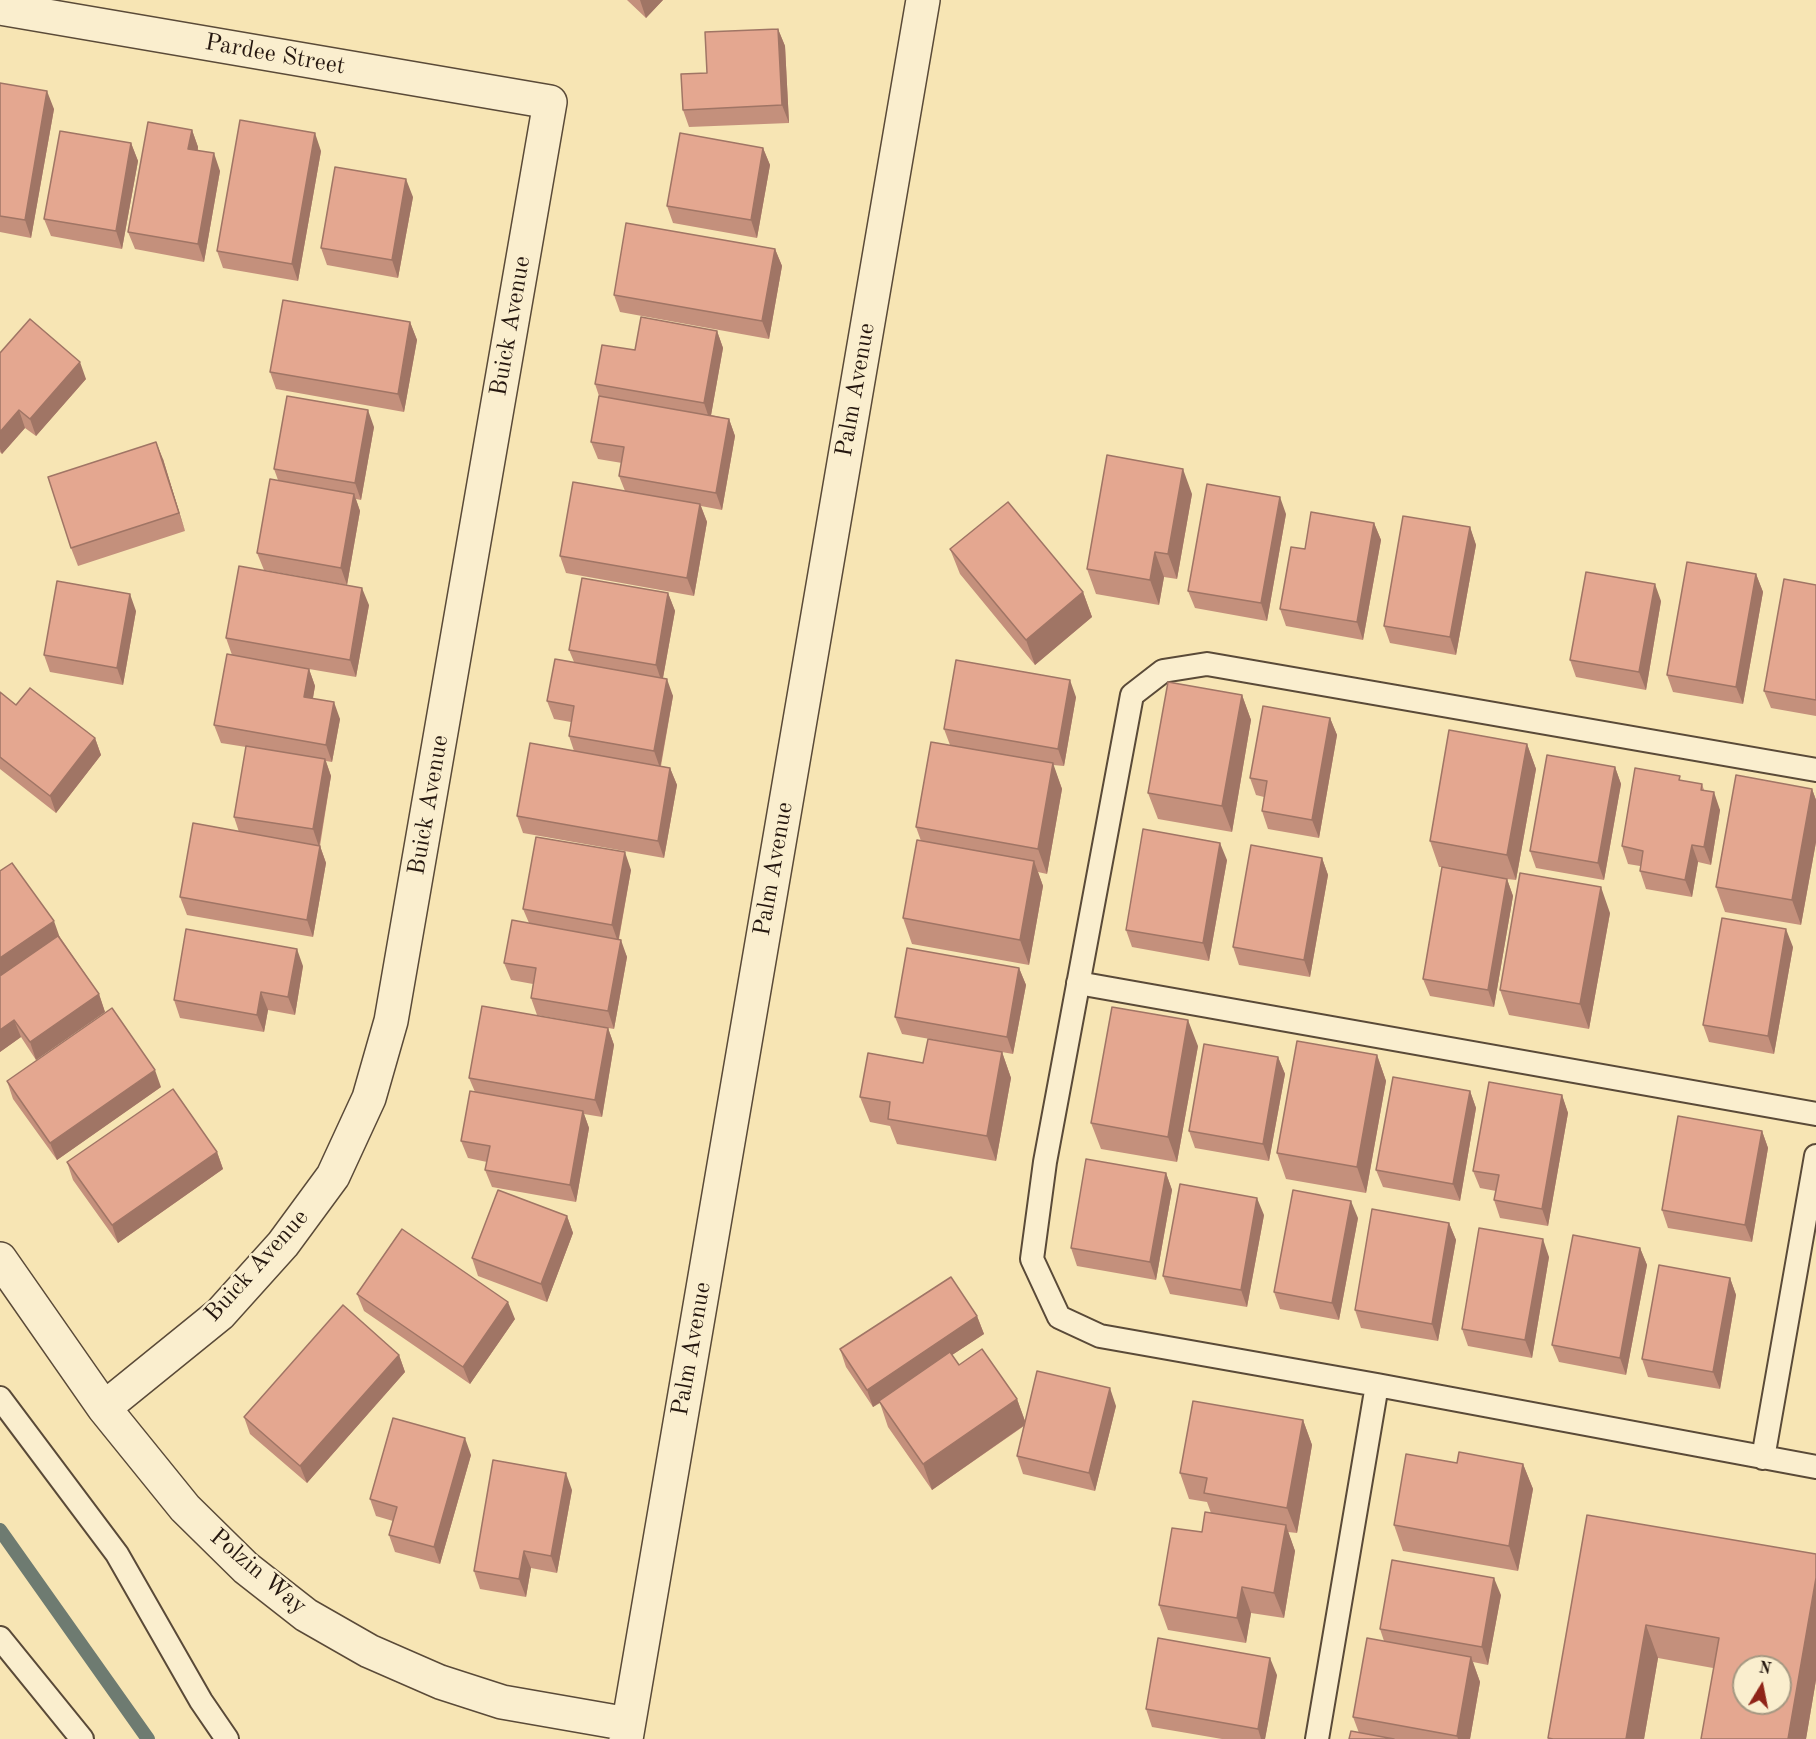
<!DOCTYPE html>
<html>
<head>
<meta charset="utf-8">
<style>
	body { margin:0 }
	#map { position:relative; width:1816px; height:1739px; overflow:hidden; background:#f7e5b4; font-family:"Old Standard TT",serif }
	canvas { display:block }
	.north { position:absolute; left:1732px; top:1655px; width:60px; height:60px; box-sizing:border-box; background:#faeece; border:2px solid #a59882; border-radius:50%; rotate:10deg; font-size:16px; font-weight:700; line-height:24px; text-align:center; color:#25170f }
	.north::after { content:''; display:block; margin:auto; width:21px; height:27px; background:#8f2418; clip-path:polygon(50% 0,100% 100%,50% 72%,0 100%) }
</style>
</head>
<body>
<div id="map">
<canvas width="1816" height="1739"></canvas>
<div class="north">N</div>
</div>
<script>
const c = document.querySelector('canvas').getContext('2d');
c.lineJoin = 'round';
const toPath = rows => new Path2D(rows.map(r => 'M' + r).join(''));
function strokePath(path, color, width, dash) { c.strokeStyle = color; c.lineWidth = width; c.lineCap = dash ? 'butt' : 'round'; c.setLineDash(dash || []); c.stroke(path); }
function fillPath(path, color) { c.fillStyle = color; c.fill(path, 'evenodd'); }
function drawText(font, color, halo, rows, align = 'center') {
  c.font = font + ' "Old Standard TT",serif'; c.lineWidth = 5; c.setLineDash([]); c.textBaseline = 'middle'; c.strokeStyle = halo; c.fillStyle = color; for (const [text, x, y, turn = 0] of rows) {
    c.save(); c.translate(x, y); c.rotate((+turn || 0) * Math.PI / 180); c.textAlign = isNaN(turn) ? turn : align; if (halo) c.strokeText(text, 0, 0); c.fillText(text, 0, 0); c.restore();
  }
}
const stream = toPath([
	[0,1530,148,1739]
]);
const lane = toPath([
	[1816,770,1207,664,1163,671,1132,695,1045,1162,1032,1259,1059,1317,1100,1336,1377,1385,1816,1467],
	[1078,983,1816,1114],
	[0,1398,117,1554,201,1701,227,1739],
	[1763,1458,1816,1156],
	[0,1638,82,1739],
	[1317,1739,1377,1385]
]);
const street = toPath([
	[0,8,550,102,391,1021,369,1098,333,1176,283,1244,220,1314,104,1408],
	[0,1259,104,1408,185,1508,246,1568,306,1615,369,1651,440,1682,502,1702,628,1724],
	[626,1739,923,0]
]);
const wall = toPath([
	[627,0,663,0,646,18],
	[778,29,785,46,789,123,689,127,683,110,707,73],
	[0,83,54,109,31,238,0,232],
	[192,130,198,147,198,151,220,171,204,262,135,249,128,232],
	[131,143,138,161,122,249,51,236,44,219],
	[763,148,770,165,757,238,673,223,667,206],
	[321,151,298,281,223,268,217,251],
	[413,197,398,278,327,265,321,248],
	[775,249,782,266,769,339,620,312,614,295],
	[410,322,417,340,404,412,276,389,270,372],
	[717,331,723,348,711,415,729,419,735,436,722,510,701,506,707,522,694,596,566,573,560,556,625,491,619,476,622,463,598,459,591,442,599,396,595,384,635,350],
	[0,353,86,379,36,436,25,428,2,454,0,452],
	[374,427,361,500,356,499,360,511,347,585,264,570,257,553,278,480,274,469],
	[163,459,185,531,78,566,71,548],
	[1192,494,1177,579,1164,577,1159,605,1096,594,1087,569],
	[1286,514,1267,621,1195,608,1188,591],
	[1374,523,1381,540,1363,640,1286,626,1280,609,1305,549],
	[1470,527,1476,545,1456,655,1390,643,1384,626],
	[950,549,1083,592,1092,617,1035,665,960,574],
	[1756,574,1763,592,1743,704,1673,692,1667,675],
	[1816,585,1816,716,1771,708,1764,691],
	[668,593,675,611,663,678,673,696,661,766,670,768,677,785,664,858,523,833,517,816,574,751,569,736,571,722,554,719,547,701,574,662,569,650],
	[1661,601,1646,690,1576,677,1570,660],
	[369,605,356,677,309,669,315,686,313,698,340,719,332,762,326,761,331,776,320,846,326,863,313,937,187,915,180,897,239,832,234,817,246,747,221,743,214,725,232,655,226,638],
	[136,611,123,685,50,672,44,655],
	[0,692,16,705,95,738,101,755,56,813,0,769],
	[1242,695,1251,720,1232,832,1158,819,1148,793],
	[1076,697,1064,766,1053,765,1062,789,1047,874,1038,872,1043,886,1029,965,912,944,903,918,921,841,916,827,950,745,944,729],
	[1330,718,1337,735,1319,838,1268,829,1262,811,1264,797,1256,795,1250,778],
	[1527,744,1536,769,1516,880,1507,879,1513,896,1494,1007,1430,996,1423,979,1442,867,1439,867,1430,841],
	[1615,767,1621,784,1604,880,1536,868,1530,851],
	[1682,781,1702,784,1704,790,1720,810,1711,865,1698,862,1692,897,1646,889,1640,871,1640,866,1628,864,1622,846],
	[1812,789,1816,800,1816,842,1801,925,1725,912,1716,887],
	[1322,858,1328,875,1310,977,1239,965,1233,947],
	[1227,860,1209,961,1132,947,1126,930],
	[631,870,619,939,627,957,614,1029,537,1015,531,998,533,984,511,980,504,963,529,923,523,909],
	[0,871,60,937,99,994,105,1012,36,1060,21,1037,0,1052],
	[1610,913,1589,1029,1509,1015,1500,990],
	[1793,947,1774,1054,1709,1042,1703,1025],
	[303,966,295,1015,268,1010,264,1032,180,1018,174,1000],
	[1019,968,1026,985,1013,1054,902,1034,895,1017],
	[608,1028,614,1045,602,1117,584,1114,589,1128,576,1202,492,1187,485,1170,487,1162,468,1158,461,1141,475,1092,469,1078],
	[1198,1046,1177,1162,1101,1149,1091,1123],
	[1002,1052,1011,1078,996,1161,897,1144,890,1126,870,1122,860,1097,923,1063],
	[1377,1055,1386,1081,1366,1193,1286,1179,1277,1153],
	[1278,1057,1285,1074,1269,1161,1195,1148,1189,1131],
	[7,1081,161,1087,57,1160,13,1099],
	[1470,1091,1476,1108,1460,1201,1383,1187,1376,1170],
	[1562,1095,1568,1113,1548,1226,1500,1218,1494,1200,1496,1191,1480,1188,1473,1171],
	[1762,1131,1768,1148,1752,1242,1668,1228,1662,1210],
	[217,1152,223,1169,118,1243,73,1180,67,1162],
	[1166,1173,1172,1190,1156,1280,1077,1266,1071,1248],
	[1264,1215,1247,1307,1170,1294,1163,1276],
	[567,1216,573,1233,547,1302,478,1276,472,1258],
	[1358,1218,1339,1320,1280,1309,1274,1292],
	[1449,1223,1456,1240,1438,1341,1361,1328,1355,1310],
	[1640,1248,1647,1265,1626,1375,1559,1362,1552,1345],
	[1549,1257,1532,1358,1468,1346,1462,1329],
	[1730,1278,1736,1295,1720,1389,1648,1377,1642,1359],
	[357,1294,515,1319,470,1384,364,1311],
	[977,1316,984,1334,952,1355,959,1365,1017,1399,1025,1421,1116,1406,1095,1491,1023,1474,1017,1456,1024,1426,932,1490,888,1427,880,1403,873,1407,846,1367,840,1349],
	[399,1355,405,1372,307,1483,250,1434,244,1417],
	[1303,1420,1312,1445,1297,1533,1288,1532,1295,1551,1284,1618,1251,1613,1246,1643,1168,1630,1159,1605,1202,1532,1211,1513,1207,1502,1189,1499,1180,1473],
	[471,1455,440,1564,395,1552,389,1535,393,1521,376,1516,370,1499],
	[1523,1464,1533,1489,1518,1571,1403,1551,1394,1525],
	[572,1490,557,1573,531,1568,526,1597,480,1589,474,1571],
	[1587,1515,1816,1578,1816,1680,1806,1739,1713,1668,1658,1658,1644,1739,1548,1739],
	[1501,1595,1488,1665,1473,1662,1480,1682,1470,1739,1349,1739,1359,1733,1353,1717,1384,1641,1380,1629],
	[1277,1675,1265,1739,1222,1739,1152,1727,1146,1709]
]);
const shadedWall = toPath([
	[640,0,663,0,646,18],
	[778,29,785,46,789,123,782,105],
	[47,91,54,109,31,238,25,220],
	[192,130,198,147,195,166,188,149],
	[315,133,321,151,298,281,292,264],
	[131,143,138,161,122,249,116,231],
	[763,148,770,165,757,238,751,220],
	[214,153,220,171,204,262,198,244],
	[406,179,413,197,398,278,392,260],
	[775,249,782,266,769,339,762,321],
	[410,322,417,340,404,412,398,394],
	[717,331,723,348,710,421,704,403],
	[80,362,86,379,36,436,30,419],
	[19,410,25,428,2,454,0,449,0,432],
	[368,410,374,427,361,500,355,483],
	[729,419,735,436,722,510,716,493],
	[156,442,163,459,185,531,179,513],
	[1183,469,1192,494,1177,579,1168,554],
	[354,494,360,511,347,585,341,568],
	[1280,497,1286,514,1267,621,1261,603],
	[700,504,707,522,694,596,687,578],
	[1374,523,1381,540,1363,640,1357,622],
	[1470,527,1476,545,1456,655,1450,637],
	[1155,552,1164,577,1159,605,1150,580],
	[1756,574,1763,592,1743,704,1736,687],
	[1655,584,1661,601,1646,690,1639,672],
	[362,588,369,605,356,677,350,660],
	[1083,592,1092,617,1035,665,1026,640],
	[668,593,675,611,662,683,656,665],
	[130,594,136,611,123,685,117,668],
	[309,669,315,686,310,714,304,697],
	[667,679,673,696,660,768,654,751],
	[1070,680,1076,697,1064,766,1058,749],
	[1242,695,1251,720,1232,832,1222,806],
	[334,702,340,719,332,762,326,745],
	[1330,718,1337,735,1319,838,1312,820],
	[95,738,101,755,56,813,50,796],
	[1527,744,1536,769,1516,880,1507,855],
	[325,759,331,776,319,847,313,829],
	[1053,763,1062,789,1047,874,1038,849],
	[1615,767,1621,784,1604,880,1598,863],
	[670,768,677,785,664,858,658,841],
	[1812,789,1816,800,1816,842,1801,925,1792,900],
	[1714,792,1720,810,1711,865,1704,847],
	[1220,843,1227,860,1209,961,1203,943],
	[1692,845,1698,862,1692,897,1685,880],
	[320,846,326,863,313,937,307,920],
	[625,852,631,870,618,942,612,925],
	[1322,858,1328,875,1310,977,1304,960],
	[1034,861,1043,886,1029,965,1020,940],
	[1507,879,1513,896,1494,1007,1488,990],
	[1601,887,1610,913,1589,1029,1580,1004],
	[54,921,60,938,0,980,0,958],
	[1786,929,1793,947,1774,1054,1768,1036],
	[621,940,627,957,614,1029,608,1011],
	[297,949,303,966,295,1015,288,997],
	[1019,968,1026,985,1013,1054,1007,1037],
	[261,992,268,1010,264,1032,257,1015],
	[99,994,105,1012,36,1060,30,1042],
	[14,1020,21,1037,0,1052,0,1030],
	[1188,1020,1198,1046,1177,1162,1168,1137],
	[608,1028,614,1045,602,1117,595,1100],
	[1002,1052,1011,1078,996,1161,987,1136],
	[1377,1055,1386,1081,1366,1193,1357,1167],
	[1278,1057,1285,1074,1269,1161,1263,1144],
	[155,1070,161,1087,57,1160,50,1143],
	[1470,1091,1476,1108,1460,1201,1453,1184],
	[1562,1095,1568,1113,1548,1226,1542,1209],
	[583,1111,589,1128,576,1202,570,1185],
	[1762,1131,1768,1148,1752,1242,1745,1225],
	[217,1152,223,1169,118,1243,112,1225],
	[1166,1173,1172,1190,1156,1280,1150,1262],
	[1257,1198,1264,1215,1247,1307,1241,1290],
	[1351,1201,1358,1218,1339,1320,1332,1303],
	[567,1216,573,1233,547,1302,541,1284],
	[1449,1223,1456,1240,1438,1341,1432,1324],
	[1543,1239,1549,1257,1532,1358,1525,1340],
	[1640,1248,1647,1265,1626,1375,1620,1358],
	[1730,1278,1736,1295,1720,1389,1713,1372],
	[508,1302,515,1319,470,1384,463,1367],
	[977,1316,984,1334,873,1407,867,1390],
	[399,1355,405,1372,307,1483,300,1466],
	[1110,1388,1116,1406,1095,1491,1089,1473],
	[1017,1399,1026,1424,932,1490,923,1464],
	[1303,1420,1312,1445,1297,1533,1287,1508],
	[465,1438,471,1455,440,1564,434,1547],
	[1523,1464,1533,1489,1518,1571,1509,1546],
	[566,1473,572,1490,557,1573,551,1556],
	[1286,1525,1295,1551,1284,1618,1274,1593],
	[524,1551,531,1568,526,1597,519,1579],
	[1494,1578,1501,1595,1488,1665,1482,1647],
	[1816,1578,1816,1680,1806,1739,1788,1739],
	[1242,1587,1251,1613,1246,1643,1237,1618],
	[1646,1625,1658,1658,1644,1739,1626,1739],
	[1471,1657,1480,1682,1470,1739,1458,1739,1457,1736],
	[1270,1658,1277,1675,1265,1739,1261,1739,1258,1729]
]);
const building = toPath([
	[778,29,782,105,683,110,681,74,707,73,705,32,778,29],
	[0,83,47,91,25,220,0,216,0,83],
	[240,120,315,133,292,264,217,251,240,120],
	[148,122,192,130,188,149,214,153,198,244,128,232,148,122],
	[60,131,131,143,116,231,44,219,60,131],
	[680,133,763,148,751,220,667,206,680,133],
	[335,167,406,179,392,260,321,248,335,167],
	[626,223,775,249,762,321,614,295,626,223],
	[283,300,410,322,398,394,270,372,283,300],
	[641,317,717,331,704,403,595,384,602,345,635,350,641,317],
	[30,319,80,362,30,419,19,410,0,432,0,353,30,319],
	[287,396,368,410,355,483,274,469,287,396],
	[599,396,729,419,716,493,619,476,624,447,591,442,599,396],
	[156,442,179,513,71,548,48,477,156,442],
	[1107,455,1183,469,1168,554,1155,552,1150,580,1087,569,1107,455],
	[270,479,354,494,341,568,257,553,270,479],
	[573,482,700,504,687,578,560,556,573,482],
	[1207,484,1280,497,1261,603,1188,591,1207,484],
	[1008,502,1083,592,1026,640,950,549,1008,502],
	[1311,512,1374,523,1357,622,1280,609,1291,547,1305,549,1311,512],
	[1403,516,1470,527,1450,637,1384,626,1403,516],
	[1687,562,1756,574,1736,687,1667,675,1687,562],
	[239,566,362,588,350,660,226,638,239,566],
	[1586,572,1655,584,1639,672,1570,660,1586,572],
	[582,578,668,593,656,665,569,650,582,578],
	[1784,579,1816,585,1816,700,1764,691,1784,579],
	[57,581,130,594,117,668,44,655,57,581],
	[227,654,309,669,304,697,334,702,326,745,214,725,227,654],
	[555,659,667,679,654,751,569,736,574,706,547,701,555,659],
	[956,660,1070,680,1058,749,944,729,956,660],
	[1168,682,1242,695,1222,806,1148,793,1168,682],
	[30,688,95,738,50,796,0,757,0,692,16,705,30,688],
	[1263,706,1330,718,1312,820,1262,811,1267,781,1250,778,1263,706],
	[1449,730,1527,744,1507,855,1430,841,1449,730],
	[931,742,1053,763,1038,849,916,827,931,742],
	[530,743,670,768,658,841,517,816,530,743],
	[246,746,325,759,313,829,234,817,246,746],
	[1547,755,1615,767,1598,863,1530,851,1547,755],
	[1635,768,1680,776,1679,780,1702,784,1701,790,1714,792,1704,847,1692,845,1685,880,1640,871,1643,851,1622,846,1635,768],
	[1736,775,1812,789,1792,900,1716,887,1736,775],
	[193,823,320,846,307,920,180,897,193,823],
	[1143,829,1220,843,1203,943,1126,930,1143,829],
	[536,837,625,852,612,925,523,909,536,837],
	[917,840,1034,861,1020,940,903,918,917,840],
	[1251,845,1322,858,1304,960,1233,947,1251,845],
	[12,863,54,921,0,958,0,871,12,863],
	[1442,867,1507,879,1488,990,1423,979,1442,867],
	[1520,873,1601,887,1580,1004,1500,990,1520,873],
	[1722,918,1786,929,1768,1036,1703,1025,1722,918],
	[512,920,621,940,608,1011,531,998,536,968,504,963,512,920],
	[186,929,297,949,288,997,261,992,257,1015,174,1000,186,929],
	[58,936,99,994,30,1042,14,1020,0,1030,0,976,58,936],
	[907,948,1019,968,1007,1037,895,1017,907,948],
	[482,1006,608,1028,595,1100,469,1078,482,1006],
	[1112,1007,1188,1020,1168,1137,1091,1123,1112,1007],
	[112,1008,155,1070,50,1143,7,1081,112,1008],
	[928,1039,1002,1052,987,1136,888,1119,890,1102,860,1097,868,1053,923,1063,928,1039],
	[1297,1041,1377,1055,1357,1167,1277,1153,1297,1041],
	[1204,1044,1278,1057,1263,1144,1189,1131,1204,1044],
	[1393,1077,1470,1091,1453,1184,1376,1170,1393,1077],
	[1489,1082,1562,1095,1542,1209,1494,1200,1499,1175,1473,1171,1489,1082],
	[173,1089,217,1152,112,1225,67,1162,173,1089],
	[470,1091,583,1111,570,1185,485,1170,490,1146,461,1141,470,1091],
	[1678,1116,1762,1131,1745,1225,1662,1210,1678,1116],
	[1086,1159,1166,1173,1150,1262,1071,1248,1086,1159],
	[1180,1184,1257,1198,1241,1290,1163,1276,1180,1184],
	[498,1190,567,1216,541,1284,472,1258,498,1190],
	[1293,1190,1351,1201,1332,1303,1274,1292,1293,1190],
	[1372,1209,1449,1223,1432,1324,1355,1310,1372,1209],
	[1479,1228,1543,1239,1525,1340,1462,1329,1479,1228],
	[402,1229,508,1302,463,1367,357,1294,402,1229],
	[1573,1235,1640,1248,1620,1358,1552,1345,1573,1235],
	[1659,1265,1730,1278,1713,1372,1642,1359,1659,1265],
	[951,1277,977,1316,867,1390,840,1349,951,1277],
	[343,1305,399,1355,300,1466,244,1417,343,1305],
	[982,1349,1017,1399,923,1464,879,1401,950,1352,959,1365,982,1349],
	[1037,1371,1110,1388,1089,1473,1017,1456,1037,1371],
	[1193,1401,1303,1420,1287,1508,1204,1493,1207,1478,1180,1473,1193,1401],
	[393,1418,465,1438,434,1547,389,1535,397,1507,370,1499,393,1418],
	[1459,1452,1523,1464,1509,1546,1394,1525,1406,1454,1457,1463,1459,1452],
	[493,1460,566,1473,551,1556,524,1551,519,1579,474,1571,493,1460],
	[1205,1512,1286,1525,1274,1593,1242,1587,1237,1618,1159,1605,1172,1528,1202,1532,1205,1512],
	[1587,1515,1816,1554,1816,1578,1788,1739,1701,1739,1719,1638,1646,1625,1626,1739,1553,1739,1548,1738,1587,1515],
	[1744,1667,1780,1667,1780,1703,1744,1703,1744,1667],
	[1392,1560,1494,1578,1482,1647,1380,1629,1392,1560],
	[1158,1638,1270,1658,1258,1729,1146,1709,1158,1638],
	[1367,1638,1471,1657,1457,1736,1353,1717,1367,1638],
	[1351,1731,1394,1739,1349,1739,1351,1731]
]);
const streetNames = [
	["Pardee Street",275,55,10],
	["Buick Avenue",511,326,-80],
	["Palm Avenue",856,390,-80],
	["Buick Avenue",429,805,-80],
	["Palm Avenue",774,869,-80],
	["Buick Avenue",257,1266,-48],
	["Palm Avenue",692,1349,-80],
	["Polzin Way",258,1572,40]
];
strokePath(stream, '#6e7b71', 14);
strokePath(lane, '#5a4a38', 26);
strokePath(street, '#5a4a38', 36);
strokePath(lane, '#faeece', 22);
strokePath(street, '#faeece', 33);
fillPath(wall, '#c4907c');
fillPath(shadedWall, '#a07565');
fillPath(building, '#e4a790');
strokePath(building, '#a07565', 1.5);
drawText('24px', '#25170f', '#faeece', streetNames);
</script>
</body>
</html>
